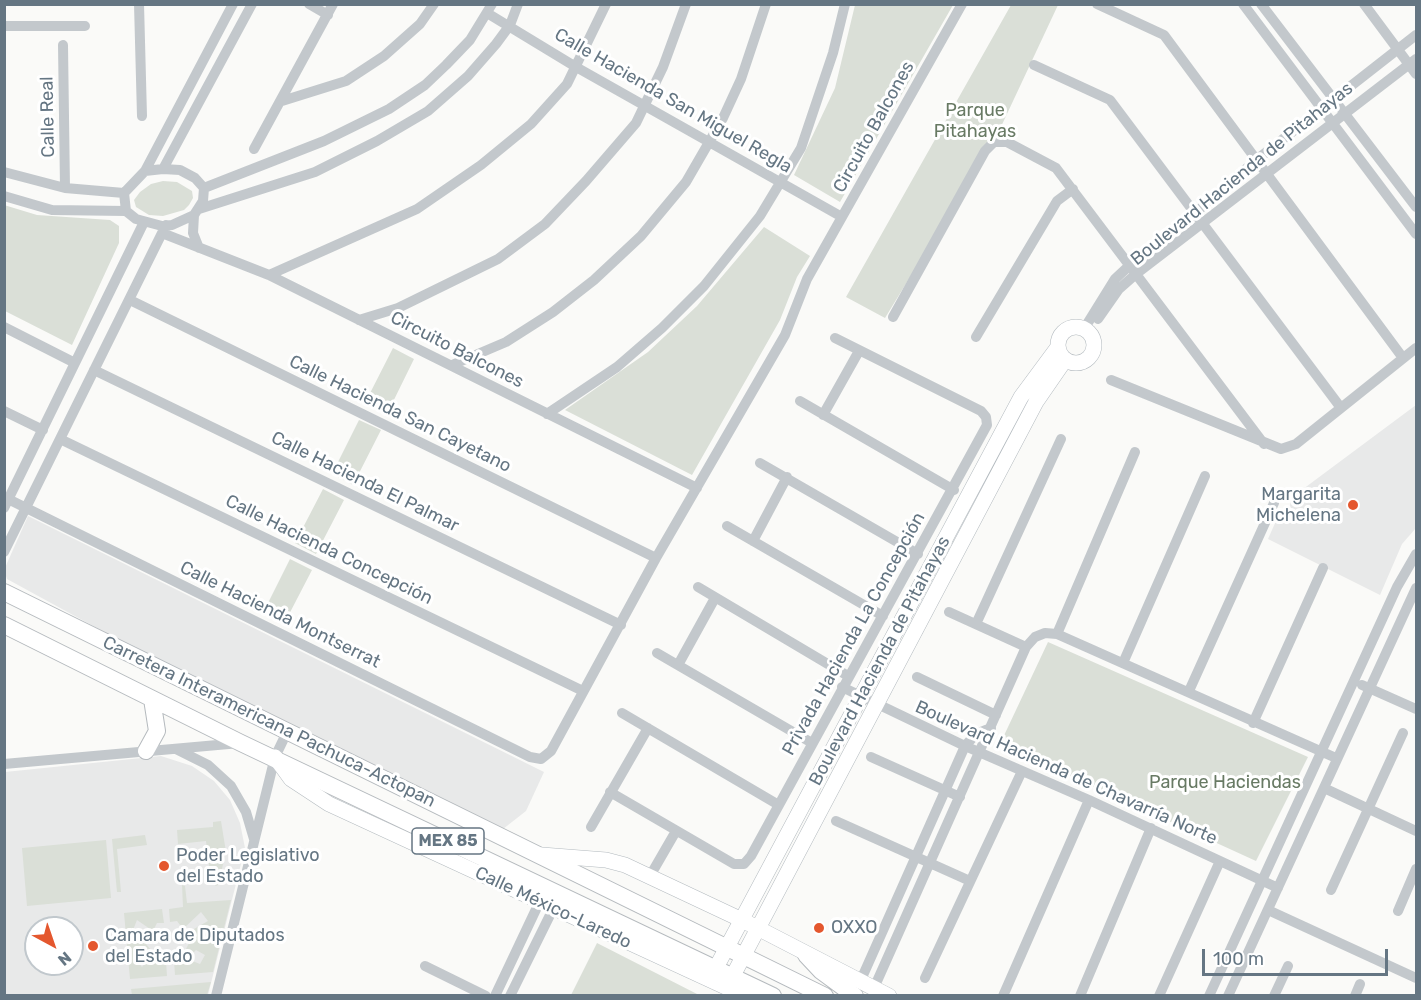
<!DOCTYPE html>
<html>
<head>
<meta charset="utf-8">
<style>
	body { margin:0 }
	#map { position:relative; width:1421px; height:1000px; overflow:hidden; background:#fafaf8; font-family:Rubik,sans-serif }
	canvas { display:block }
	.frame { position:absolute; inset:0; border:6px solid #657683; pointer-events:none }
	.north { position:absolute; left:24px; top:916px; width:60px; height:60px; box-sizing:border-box; background:#fff; border:2px solid #c1c8cd; border-radius:50%; rotate:140deg; font-size:16px; font-weight:700; line-height:24px; text-align:center; color:#657683 }
	.north::after { content:''; display:block; margin:auto; width:21px; height:27px; background:#e4572e; clip-path:polygon(50% 0,100% 100%,50% 72%,0 100%) }
	.scale { position:absolute; left:1202px; top:949px; width:186px; height:27px; box-sizing:border-box; border:3px solid #657683; border-top:0; padding-left:8px; font-size:18px; line-height:21px; white-space:nowrap; color:#657683; -webkit-text-stroke:4px #fff; paint-order:stroke }
</style>
</head>
<body>
<div id="map">
<canvas width="1421" height="1000"></canvas>
<div class="frame"></div>
<div class="north">N</div>
<div class="scale">100 m</div>
</div>
<script>
const c = document.querySelector('canvas').getContext('2d');
c.lineJoin = 'round';
function fillPath(path, color) { c.fillStyle = color; c.fill(path, 'evenodd'); }
const toPath = rows => new Path2D(rows.map(r => 'M' + r).join(''));
function strokePath(path, color, width, dash) { c.strokeStyle = color; c.lineWidth = width; c.lineCap = dash ? 'butt' : 'round'; c.setLineDash(dash || []); c.stroke(path); }
function drawText(font, color, halo, rows, align = 'center') {
  c.font = font + ' Rubik,sans-serif'; c.lineWidth = 6; c.setLineDash([]); c.textBaseline = 'middle'; c.strokeStyle = halo; c.fillStyle = color; for (const [text, x, y, turn = 0] of rows) {
    c.save(); c.translate(x, y); c.rotate((+turn || 0) * Math.PI / 180); c.textAlign = isNaN(turn) ? turn : align; if (halo) c.strokeText(text, 0, 0); c.fillText(text, 0, 0); c.restore();
  }
}
const built = toPath([
	[1416,405,1416,528,1402,544,1380,595,1268,539,1276,521,1289,512,1291,498],
	[28,516,544,772,526,811,503,829,139,651,7,579,4,570],
	[161,756,192,766,214,781,230,800,240,823,245,848,208,995,5,996,5,772],
	[36,928,72,928,72,964,36,964]
]);
const green = toPath([
	[855,5,953,5,840,202,794,175,835,88],
	[1011,5,1058,5,999,131,885,318,846,297],
	[163,181,177,182,192,191,193,198,189,205,184,210,163,216,149,215,136,207,134,200,140,192,151,184],
	[4,205,37,215,110,220,119,226,119,243,72,345,5,311],
	[764,227,810,256,797,277,780,320,692,475,565,410,648,352,697,306],
	[393,348,414,359,387,414,365,403],
	[359,420,381,430,353,485,332,474],
	[323,489,344,500,316,554,295,543],
	[290,559,312,570,284,624,263,613],
	[1048,642,1308,757,1256,861,1000,744],
	[221,821,226,852,218,885,216,886,211,882,206,841,178,844,177,830,213,827,213,822],
	[145,835,147,845,117,849,121,892,117,892,112,839],
	[106,840,111,898,27,906,22,848],
	[182,885,185,886,187,903,231,900,213,972,175,975,174,961,181,961,186,952,192,956,190,960,200,964,205,955,196,950,193,953,186,949,191,939,187,933,208,921,201,912,183,929,177,921,170,922,169,909,183,907],
	[162,909,164,923,157,923,153,931,137,920,133,930,150,935,146,944,151,950,136,960,142,967,153,954,159,961,166,961,167,976,130,979,124,913],
	[597,943,699,995,571,995],
	[211,982,207,995,132,995,131,989]
]);
const street = toPath([
	[139,4,142,116],
	[309,4,328,15],
	[1097,4,1164,35,1403,358],
	[1243,4,1416,234],
	[1261,4,1416,207],
	[1364,4,1416,74],
	[487,13,576,67,842,217],
	[4,26,85,26],
	[63,45,65,188],
	[1034,65,1110,100,1341,408],
	[282,101,346,81,384,56,420,24,434,4],
	[254,149,333,4],
	[163,169,180,170,195,178,204,188,203,201,194,215,172,225,162,226,136,219,126,211,124,193,145,171,163,169],
	[163,169,252,4],
	[145,171,233,4],
	[4,172,65,188,124,193],
	[204,188,324,141,389,109,425,85,446,65,470,40,492,4],
	[4,196,52,210,126,211],
	[199,209,315,172,377,141,428,111,468,76,496,44,510,25,518,4],
	[194,215,193,233,199,248],
	[162,233,269,275,697,488],
	[269,275,417,209,481,165,531,124,567,84,606,4],
	[130,300,656,558],
	[893,317,985,151,994,142,1007,142,1056,168,1264,444],
	[1098,319,1119,289,1136,274,1416,59],
	[359,320,398,308,498,259,545,224,586,181,636,123,663,67,686,4],
	[4,327,75,363],
	[1084,329,1115,279,1130,265,1194,214,1255,161,1416,35],
	[976,337,1057,201,1073,189],
	[452,365,506,342,553,312,594,280,641,236,686,182,723,118,741,79,766,4],
	[94,370,621,625],
	[1111,380,1281,449,1296,444,1416,348],
	[800,401,954,490],
	[4,411,43,430],
	[547,414,617,367,662,328,704,286,760,216,801,148,833,53,845,4],
	[823,415,859,351],
	[60,439,583,691],
	[760,463,918,554],
	[4,497,530,757,541,759,551,751,656,558,785,335,807,279,962,4],
	[4,508,144,222],
	[727,526,883,616],
	[753,541,787,477],
	[4,552,166,225],
	[698,587,848,676],
	[949,612,1026,647],
	[976,624,1061,439],
	[1057,634,1135,452],
	[657,653,812,743],
	[1123,663,1205,476],
	[678,665,715,598],
	[917,677,996,715],
	[1362,685,1416,709],
	[842,687,965,746,1089,800,1278,888],
	[1189,691,1274,503],
	[622,713,777,804],
	[1253,723,1323,568],
	[176,749,208,765,231,786,246,812,254,839],
	[871,757,960,797],
	[4,764,240,743],
	[1324,788,1416,831],
	[610,792,734,864,744,864,751,856,987,425,986,417,981,411,835,338],
	[836,821,970,881],
	[591,827,648,728],
	[650,876,676,831],
	[1331,890,1403,733],
	[1268,910,1416,978],
	[1398,911,1416,869],
	[425,966,486,996],
	[925,978,1022,771],
	[860,982,965,746,976,734,991,728],
	[874,988,1026,647,1035,637,1045,633,1057,634,1336,758],
	[216,996,275,757,287,732],
	[495,996,539,903],
	[510,996,553,909],
	[1003,996,1089,800],
	[1080,996,1151,828],
	[1159,996,1220,861],
	[1209,996,1397,587,1416,554],
	[1228,996,1416,588],
	[1274,996,1288,966],
	[1355,996,1360,984]
]);
const secondary = toPath([
	'1058 345a18 18 0 1 1 36 0a18 18 0 1 1-36 0Z',
	[275,757,291,779,329,804,745,996],
	[542,855,606,860,625,865,742,920,889,996],
	[710,979,1021,397,1058,347],
	[727,987,1036,402,1065,360]
]);
const primary = toPath([
	[4,592,825,996],
	[4,625,241,743,773,996],
	[146,751,157,731,152,699],
	[806,955,821,971,855,996]
]);
const markers = [
	[1353,505,6,"#e4572e"],
	[164,866,6,"#e4572e"],
	[819,928,6,"#e4572e"],
	[93,946,6,"#e4572e"]
];
const shields = [
	[448,841,72]
];
const shieldNames = [
	["MEX 85",448,841]
];
const streetNames = [
	["Calle Hacienda San Miguel Regla",673,101,30],
	["Calle Real",48,117,-91],
	["Circuito Balcones",874,127,-61],
	["Boulevard Hacienda de Pitahayas",1242,174,-39],
	["Circuito Balcones",457,350,27],
	["Calle Hacienda San Cayetano",400,414,26],
	["Calle Hacienda El Palmar",365,482,26],
	["Calle Hacienda Concepción",329,550,26],
	["Calle Hacienda Montserrat",280,615,26],
	["Privada Hacienda La Concepción",854,634,-61],
	["Boulevard Hacienda de Pitahayas",880,661,-62],
	["Carretera Interamericana Pachuca-Actopan",269,722,26],
	["Boulevard Hacienda de Chavarría Norte",1066,773,24],
	["Calle México-Laredo",553,908,25]
];
const parkNames = [
	["Parque",975,111],
	["Pitahayas",975,132],
	["Parque Haciendas",1225,783]
];
const poiNames = [
	["Margarita",1341,495,"right"],
	["Michelena",1341,516,"right"],
	["Poder Legislativo",176,856],
	["del Estado",176,877],
	["OXXO",831,928],
	["Camara de Diputados",105,936],
	["del Estado",105,957]
];
fillPath(built, '#e8e9e9');
fillPath(green, '#dadfd7');
strokePath(secondary, '#b3babf', 16);
strokePath(primary, '#b5babe', 18);
strokePath(street, '#c3c8cc', 10);
strokePath(secondary, '#fff', 15);
strokePath(primary, '#fff', 16);
for (const [x, y, r, color] of markers) { const dot = new Path2D(); dot.arc(x, y, r, 0, 2 * Math.PI); c.fillStyle = color; c.fill(dot); strokePath(dot, '#fff', 2); }
for (const [x, y, w] of shields) { const box = new Path2D(); box.roundRect(x - w / 2, y - 13, w, 26, 4.5); c.fillStyle = '#fff'; c.fill(box); strokePath(box, '#657683', 1.5); }
drawText('bold 16px', '#657683', null, shieldNames);
drawText('18px', '#657683', '#fff', streetNames);
drawText('18px', '#687a64', '#fff', parkNames);
drawText('18px', '#657683', '#fff', poiNames, 'left');
</script>
</body>
</html>
